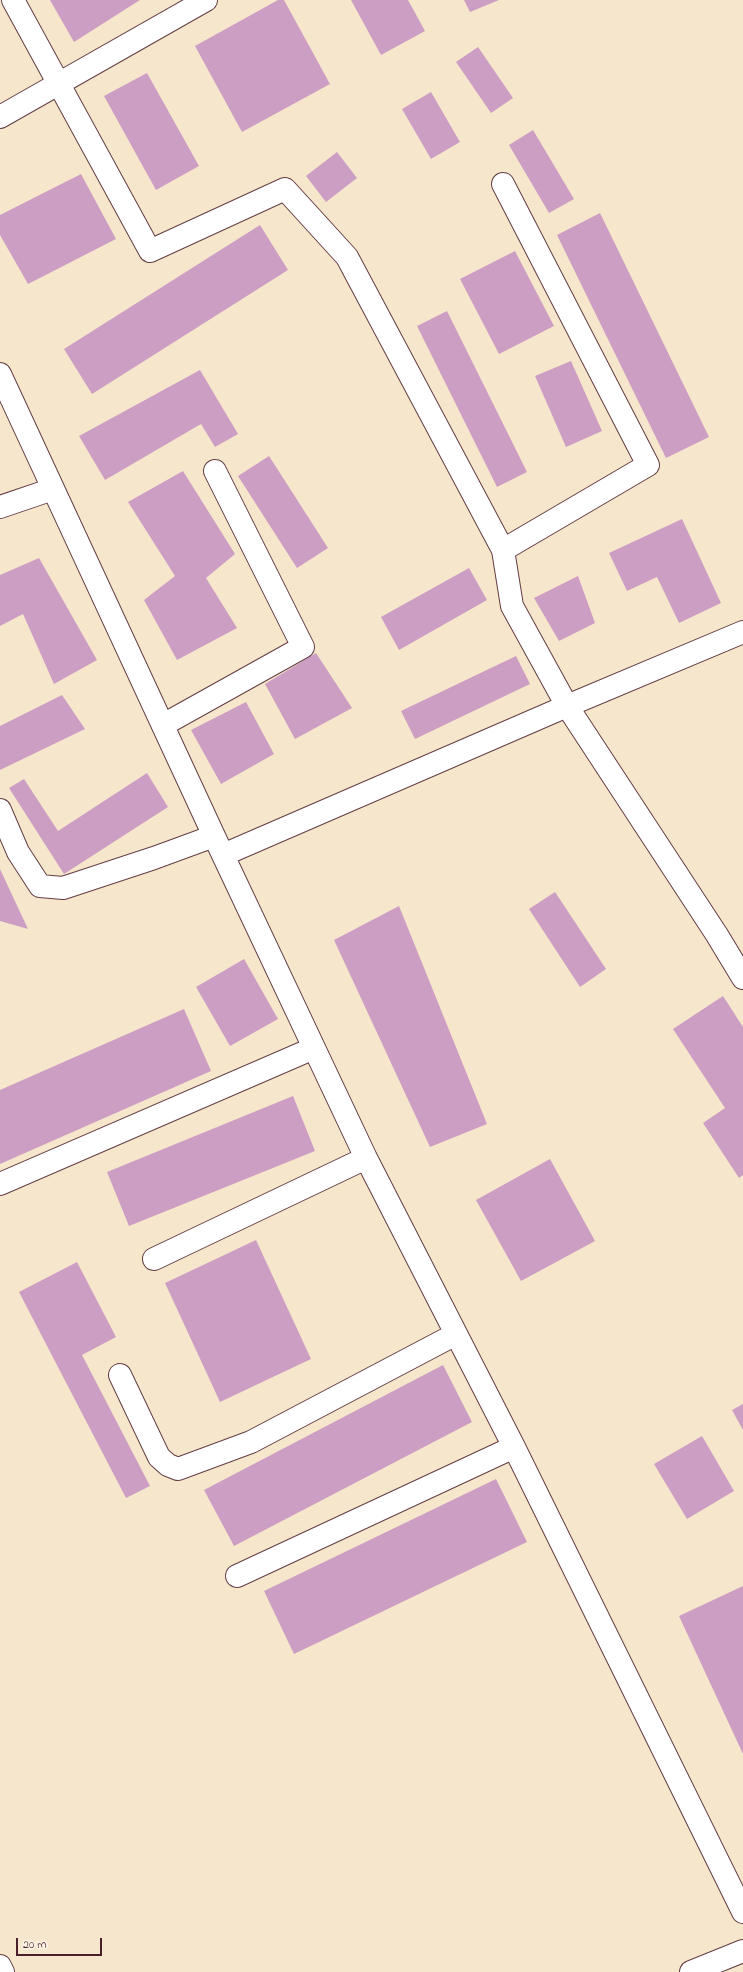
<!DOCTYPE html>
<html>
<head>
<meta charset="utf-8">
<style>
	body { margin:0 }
	#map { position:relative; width:743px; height:1972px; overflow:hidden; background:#f6e6cc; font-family:"Indie Flower",sans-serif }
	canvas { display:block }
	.scale { position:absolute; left:16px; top:1938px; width:86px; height:18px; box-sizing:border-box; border:2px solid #4a1f2b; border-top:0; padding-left:5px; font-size:12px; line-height:14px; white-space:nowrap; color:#4a1f2b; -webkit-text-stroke:3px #fcf5e5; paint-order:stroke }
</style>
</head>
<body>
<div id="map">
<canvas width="743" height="1972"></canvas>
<div class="scale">20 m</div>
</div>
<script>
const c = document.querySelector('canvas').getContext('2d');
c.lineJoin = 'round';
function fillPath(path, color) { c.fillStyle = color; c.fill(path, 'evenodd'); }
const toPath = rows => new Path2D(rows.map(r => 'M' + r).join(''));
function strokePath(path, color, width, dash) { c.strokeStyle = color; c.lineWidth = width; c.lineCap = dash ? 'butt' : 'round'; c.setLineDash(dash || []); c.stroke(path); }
const building = toPath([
	[50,0,140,0,74,42],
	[278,0,284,0,330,84,242,132,195,46],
	[351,0,408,0,425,31,381,55],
	[464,0,499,0,470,12],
	[478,47,513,98,491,113,456,62],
	[147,73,199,166,156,190,104,96],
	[431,92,460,142,431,159,402,109],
	[533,130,574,199,549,213,509,145],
	[337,152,357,178,326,202,306,176],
	[81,174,116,239,28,284,0,235,0,215],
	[600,213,709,437,666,458,557,235],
	[260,225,288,270,92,394,64,349],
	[515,251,554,326,499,354,460,279],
	[447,311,527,472,497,487,417,326],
	[571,361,602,431,566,447,535,376],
	[200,370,238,434,215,447,201,424,105,480,79,436],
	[269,456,328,548,297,568,238,476],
	[183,471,235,554,206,578,237,628,177,660,144,600,175,576,128,502],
	[682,519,721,603,679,623,657,577,627,591,609,553],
	[39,558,97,660,54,684,23,614,0,626,0,575],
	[469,568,487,600,399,650,381,617],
	[578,576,595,623,559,641,534,598],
	[316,653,352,708,295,739,265,684],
	[516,656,530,684,415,739,401,711],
	[62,695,85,729,0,770,0,726],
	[246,702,274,754,221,784,191,730],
	[147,773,168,807,64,874,9,788,24,779,58,831],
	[0,869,28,929,0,921],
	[555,892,606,969,580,987,529,909],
	[399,906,487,1124,430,1147,334,940],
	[244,959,278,1019,230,1046,196,987],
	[723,996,743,1027,743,1175,739,1178,703,1123,725,1108,673,1029],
	[184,1009,211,1071,0,1164,0,1090],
	[293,1096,315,1151,129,1226,107,1172],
	[550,1159,595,1241,521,1281,476,1200],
	[256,1240,311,1359,220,1402,165,1283],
	[77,1262,116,1337,82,1355,150,1486,126,1498,19,1292],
	[443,1365,472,1422,234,1546,204,1490],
	[743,1404,743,1430,732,1410],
	[702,1436,734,1491,687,1519,654,1464],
	[496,1479,527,1542,294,1654,264,1591],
	[743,1586,743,1754,679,1616]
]);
const minor = toPath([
	[13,0,150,251,285,189,347,257,503,550,512,606,567,706,717,935,743,978],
	[0,117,206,0],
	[503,184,648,465,503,550],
	[0,374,214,836,366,1158,514,1447,743,1912],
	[0,507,53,489],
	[163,725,303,647,215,471],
	[0,810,18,852,40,886,63,888,154,858,214,836],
	[223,855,567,706,743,632],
	[0,1184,314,1048],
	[154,1259,366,1158],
	[120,1375,159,1457,168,1465,178,1469,251,1442,456,1334],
	[237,1576,514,1447],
	[0,1966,3,1972],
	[691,1972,743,1951]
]);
fillPath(building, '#cd9ec3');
strokePath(minor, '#643d43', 24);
strokePath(minor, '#fff', 22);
</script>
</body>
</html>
